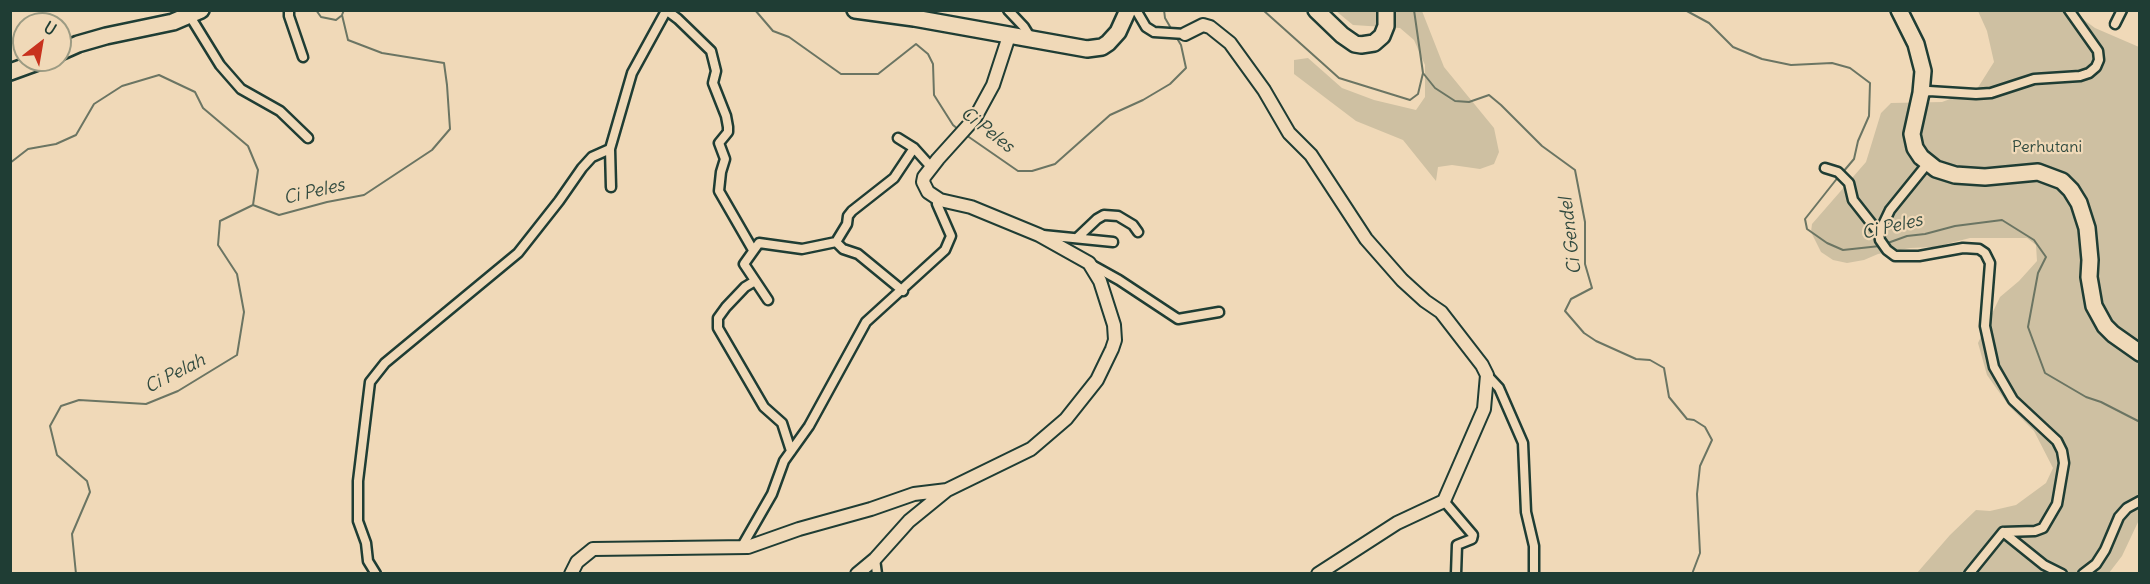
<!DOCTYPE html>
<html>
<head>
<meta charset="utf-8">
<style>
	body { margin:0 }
	#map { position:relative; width:2150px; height:584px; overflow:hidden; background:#f0d9b8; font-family:Delius,sans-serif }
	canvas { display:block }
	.frame { position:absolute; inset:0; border:12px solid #1f3d34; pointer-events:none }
	.north { position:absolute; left:12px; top:12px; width:60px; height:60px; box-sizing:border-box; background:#f0d9b8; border:2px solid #9c9b83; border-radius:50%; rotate:31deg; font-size:16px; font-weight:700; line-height:24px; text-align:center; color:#1f3d34 }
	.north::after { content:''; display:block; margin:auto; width:21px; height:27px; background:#c8321e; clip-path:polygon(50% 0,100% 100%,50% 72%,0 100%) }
</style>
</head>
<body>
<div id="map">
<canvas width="2150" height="584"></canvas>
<div class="frame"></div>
<div class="north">U</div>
</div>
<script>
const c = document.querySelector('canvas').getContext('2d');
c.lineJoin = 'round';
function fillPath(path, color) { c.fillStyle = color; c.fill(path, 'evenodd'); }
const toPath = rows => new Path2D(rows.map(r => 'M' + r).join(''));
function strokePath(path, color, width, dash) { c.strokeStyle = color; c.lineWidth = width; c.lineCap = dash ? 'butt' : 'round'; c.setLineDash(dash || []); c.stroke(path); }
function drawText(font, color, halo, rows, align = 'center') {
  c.font = font + ' Delius,sans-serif'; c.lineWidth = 4.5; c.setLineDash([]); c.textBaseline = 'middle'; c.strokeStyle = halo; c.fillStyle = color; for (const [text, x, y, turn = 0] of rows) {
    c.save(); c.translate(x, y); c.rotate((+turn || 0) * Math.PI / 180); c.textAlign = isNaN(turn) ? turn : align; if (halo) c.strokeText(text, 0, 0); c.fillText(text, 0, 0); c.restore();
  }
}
const green = toPath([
	[1336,11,1422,11,1444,67,1494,128,1499,152,1494,164,1480,169,1452,165,1438,167,1436,181,1403,140,1356,121,1294,74,1294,60,1308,58,1342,88,1374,100,1416,110,1425,97,1425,65,1414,40,1400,28,1353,25],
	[1978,11,2072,11,2095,28,2139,47,2139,520,2122,556,2109,573,1917,573,1950,535,1976,510,1990,511,2016,505,2046,483,2053,468,2034,431,2009,406,1987,375,1978,343,2000,297,2019,281,2037,261,2036,245,2027,238,1970,238,1935,247,1910,248,1878,254,1864,260,1847,263,1833,260,1821,252,1811,232,1812,224,1866,162,1881,113,1891,103,1942,102,1977,89,1994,62,1987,31]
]);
const stream = toPath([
	[316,10,321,17,336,20,341,16],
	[755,10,773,31,789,37,841,74,878,74,916,44,928,54,933,64,934,95,953,125,959,130],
	[1164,10,1165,18,1172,30],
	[1263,10,1339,78,1410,100,1418,94,1423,73,1414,10],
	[1685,10,1709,23,1733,47,1762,59,1791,65,1832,63,1850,68,1870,83,1869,116,1858,141,1854,159,1843,172],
	[1423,73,1435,88,1455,101,1469,102,1489,95,1501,105,1542,146,1575,170,1585,222,1585,264,1592,288,1571,299,1565,311,1584,333,1596,341,1636,359,1650,360,1664,368,1669,397,1687,419,1694,420,1705,427,1712,440,1700,466,1697,494,1700,553,1692,574],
	[966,135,1018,171,1032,171,1055,164,1110,115,1143,100,1170,84,1186,68,1181,45,1175,35],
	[10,163,28,149,56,144,76,135,94,104,122,86,159,75,195,92,203,108,248,146,258,170,253,205,279,215,327,202,364,195,432,150,450,129,447,85,444,63,382,53,348,40,342,15,344,10],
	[1839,176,1805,219,1807,229,1827,243,1843,250,1880,246],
	[1885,244,1907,236,1925,234,1955,226,2002,220,2034,240,2046,257,2038,273,2028,327,2045,373,2086,397,2101,402,2140,422],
	[76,574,72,534,90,492,87,481,57,455,50,426,61,406,79,400,146,404,178,391,237,355,244,312,237,274,218,245,220,221,253,205]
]);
const street = toPath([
	[289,10,289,16,303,57],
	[666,10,678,19,711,51,716,71,713,83,726,116,728,127,728,132,719,143,725,159,721,172,719,191,753,250],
	[1008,10,1024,27,1032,40],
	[1136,10,1146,27,1154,32,1185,34],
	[188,13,220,65,241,89,280,111,308,138],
	[2115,24,2122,10],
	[1921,93,1929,91,1976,94,1991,93,2034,79,2080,76,2089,73,2096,67,2099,60,2098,51,2069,10],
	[898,138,914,148,932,168],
	[1928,163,1890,210,1879,233,1880,240,1887,250,1895,256,1919,256,1963,248,1979,249,1985,253,1990,263,1985,326,1994,367,2013,400,2057,441,2062,451,2064,463,2057,504,2043,528,2035,531,2003,532,1969,574],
	[1825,168,1838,172,1849,183,1853,200,1879,233],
	[611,187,610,149,632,73,666,11],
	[1043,235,1113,242],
	[1077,238,1097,219,1104,215,1118,216,1133,225,1138,232],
	[836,242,847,224,848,216,852,211,894,178,914,148],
	[1092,265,1119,280,1178,319,1219,312],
	[755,281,745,287,726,307,718,318,718,328,764,407,782,423,791,451],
	[768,300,744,264,759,243,802,249,836,242,843,249,858,254,903,291],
	[1487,375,1499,388,1523,443,1526,512,1534,546,1534,574],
	[1444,501,1473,535,1472,539,1457,545,1456,574],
	[2003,532,2044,565,2062,574],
	[741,548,772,494,784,461,809,426,866,322,945,250,951,236,937,204,937,198],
	[875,559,877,574],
	[376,574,368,561,366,543,358,521,358,481,370,382,385,363,518,253,559,201,582,168,592,157,610,149],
	[2083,574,2096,564,2105,550,2119,517,2127,508,2140,501]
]);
const secondary = toPath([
	[1185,34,1203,25,1210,27,1230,43,1264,90,1289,133,1311,155,1366,239,1402,280,1425,301,1441,312,1482,365,1487,375,1484,409,1444,501,1397,523,1318,574],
	[571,574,577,562,593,549,748,547,799,529,871,509,914,494,947,490,1031,449,1066,419,1097,380,1112,349,1115,340,1114,325,1100,281,1089,263,1039,235,971,207,940,200,928,192,923,182,924,177,938,159,975,118,993,85,1009,36],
	[857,574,875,559,909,521,947,490]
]);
const highway = toPath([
	[855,10,914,18,1087,49,1102,47,1108,43,1118,32,1128,10],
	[1316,10,1342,35,1355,44,1361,45,1374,43,1382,36,1386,26,1386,10],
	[1899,10,1916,44,1923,71,1921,93,1912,134,1915,148,1921,157,1936,169,1955,175,1985,177,2038,172,2062,181,2071,190,2079,203,2087,228,2090,260,2089,277,2094,306,2105,326,2113,334,2140,353],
	[60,52,78,44,106,36,173,22,201,10],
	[10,72,43,60]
]);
const parkNames = [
	["Perhutani",2047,147]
];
const waterNames = [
	["Ci Peles",987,130,38],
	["Ci Peles",314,192,-13],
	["Ci Peles",1892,227,-13],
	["Ci Gendel",1571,236,-97],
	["Ci Pelah",175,374,-27]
];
fillPath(green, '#cec0a2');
strokePath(stream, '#6b7563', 2);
strokePath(street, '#1f3d34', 13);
strokePath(secondary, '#1f3d34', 16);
strokePath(highway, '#1f3d34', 20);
strokePath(street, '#f0d9b8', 8);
strokePath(secondary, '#f0d9b8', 12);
strokePath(highway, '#f0d9b8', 15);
drawText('16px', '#304a3f', '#f0d9b8', parkNames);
drawText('italic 18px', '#324b40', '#f0d9b8', waterNames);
</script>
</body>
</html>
